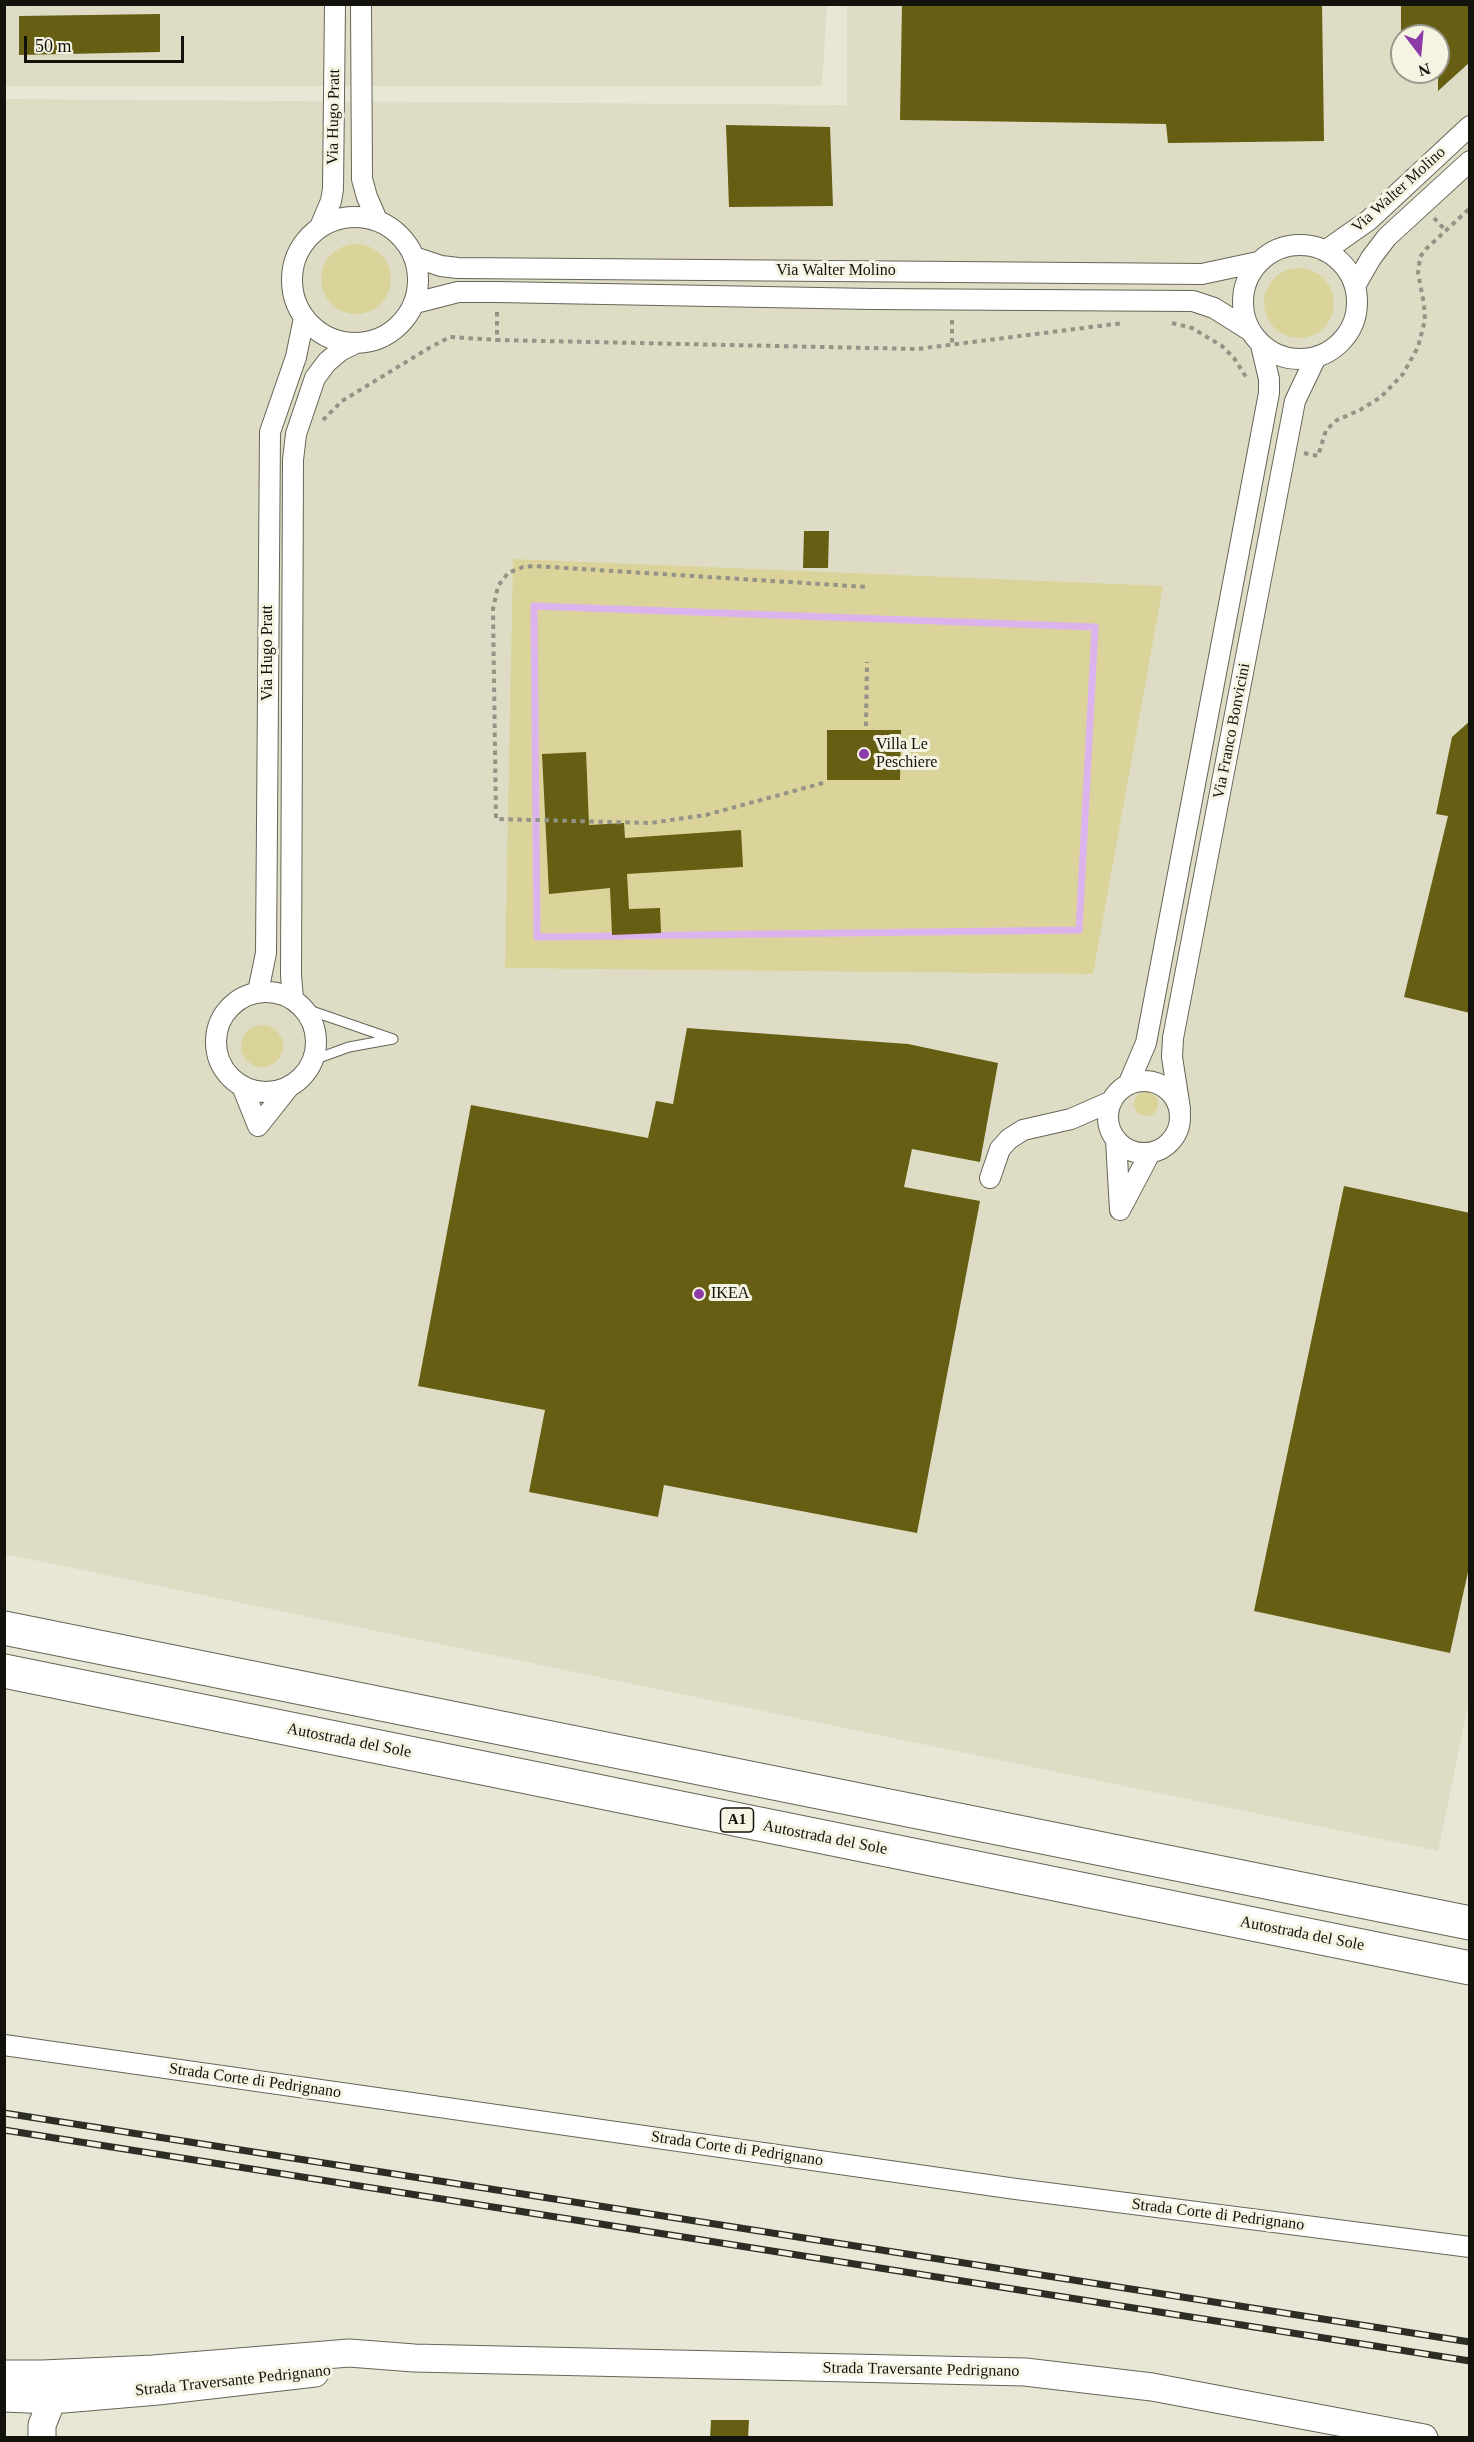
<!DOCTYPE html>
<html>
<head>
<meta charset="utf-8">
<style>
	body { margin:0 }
	#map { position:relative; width:1474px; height:2442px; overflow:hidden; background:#e8e7d6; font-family:Georgia,serif }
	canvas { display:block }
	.frame { position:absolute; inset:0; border:6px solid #13120c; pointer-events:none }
	.north { position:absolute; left:1390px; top:24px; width:60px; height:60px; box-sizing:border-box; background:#f5f4e3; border:2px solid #9b9a8d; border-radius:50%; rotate:164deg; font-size:16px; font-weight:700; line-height:24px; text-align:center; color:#13120c }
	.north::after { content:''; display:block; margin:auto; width:21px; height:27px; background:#8c3aa8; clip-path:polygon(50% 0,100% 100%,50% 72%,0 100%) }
	.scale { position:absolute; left:24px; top:36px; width:160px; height:27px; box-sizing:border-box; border:3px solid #13120c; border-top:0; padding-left:8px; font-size:18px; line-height:21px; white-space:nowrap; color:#13120c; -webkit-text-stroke:4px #f5f4e3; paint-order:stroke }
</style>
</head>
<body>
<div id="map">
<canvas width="1474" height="2442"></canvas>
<div class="frame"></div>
<div class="north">N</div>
<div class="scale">50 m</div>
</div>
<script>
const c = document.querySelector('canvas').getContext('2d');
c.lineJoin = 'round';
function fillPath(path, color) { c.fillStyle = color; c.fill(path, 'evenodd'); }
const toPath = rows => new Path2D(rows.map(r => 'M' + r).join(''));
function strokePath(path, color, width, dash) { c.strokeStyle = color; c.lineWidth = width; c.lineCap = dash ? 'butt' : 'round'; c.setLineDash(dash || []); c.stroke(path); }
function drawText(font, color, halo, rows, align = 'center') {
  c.font = font + ' Georgia,serif'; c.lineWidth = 6; c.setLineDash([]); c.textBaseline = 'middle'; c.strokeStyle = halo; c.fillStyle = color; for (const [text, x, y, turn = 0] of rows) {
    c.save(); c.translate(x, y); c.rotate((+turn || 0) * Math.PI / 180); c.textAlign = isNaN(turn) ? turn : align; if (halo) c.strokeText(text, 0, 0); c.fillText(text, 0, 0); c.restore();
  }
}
const built = toPath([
	[4,5,827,5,822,86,5,86],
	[847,5,1469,5,1470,1696,1438,1851,5,1554,5,99,847,105],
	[1402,36,1438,36,1438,72,1402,72]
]);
const green = toPath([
	'321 279a35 35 0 1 1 70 0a35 35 0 1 1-70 0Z',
	'1264 303a35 35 0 1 1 70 0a35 35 0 1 1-70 0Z',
	[513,559,1163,586,1093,974,505,968],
	'241 1046a21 21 0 1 1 42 0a21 21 0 1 1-42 0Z',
	'1134 1104a12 12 0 1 1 24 0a12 12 0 1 1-24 0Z'
]);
const stream = toPath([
	[534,606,1095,627,1079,930,537,937,534,606]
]);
const building = toPath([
	[902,4,1322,4,1324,141,1168,143,1166,124,900,120],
	[1401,4,1470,4,1470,62,1438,91,1438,36,1401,36],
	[160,14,160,52,19,55,19,16],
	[726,125,830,127,833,206,729,207],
	[804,531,829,531,828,568,803,568],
	[1470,721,1470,1013,1404,997,1448,816,1436,814,1452,737],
	[827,730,901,730,900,780,827,780],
	[586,752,589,825,624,823,625,838,741,830,743,867,627,874,629,909,660,908,661,933,612,935,610,888,549,894,542,754],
	[687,1028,908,1044,998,1063,980,1162,912,1149,904,1187,980,1201,917,1533,664,1485,658,1517,529,1492,545,1410,418,1386,471,1105,648,1138,656,1101,673,1104],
	[1344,1186,1470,1213,1470,1563,1450,1653,1254,1611],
	[711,2420,749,2420,748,2438,710,2438]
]);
const path = toPath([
	[1434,218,1446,231],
	[497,312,497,340,917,349,1123,323],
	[952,320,952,346],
	[1172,323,1192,328,1222,346,1234,358,1246,377],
	[323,420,342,401,429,348,450,337,497,340],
	[1304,453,1318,456,1326,430,1337,420,1360,410,1381,397,1403,374,1418,347,1425,320,1424,304,1418,273,1420,257,1426,249,1470,208],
	[866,726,867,662],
	[823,783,706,815,650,823,496,819,493,609,498,586,508,573,523,567,534,566,868,587]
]);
const lane = toPath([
	[303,1008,393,1039,349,1047,313,1060]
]);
const street = toPath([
	[361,4,362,179,367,197,377,220],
	'292 280a63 63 0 1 1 126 0a63 63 0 1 1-126 0Z',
	[320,227,331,201,333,189,335,4],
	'1243 302a57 57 0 1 1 114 0a57 57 0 1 1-114 0Z',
	[1325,251,1369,220,1470,126],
	[414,257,441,266,458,268,1202,274,1258,262],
	[1355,286,1371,258,1387,237,1470,161],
	[415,303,458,292,497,292,872,299,1193,301,1214,308,1249,330],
	[258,992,266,953,270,432,296,357,304,318],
	'216 1042a50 50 0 1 1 100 0a50 50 0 1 1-100 0Z',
	[293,999,291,975,293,460,296,434,315,378,327,362,340,351,354,344],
	'1108 1117a36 36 0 1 1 72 0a36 36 0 1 1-72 0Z',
	[1128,1085,1146,1043,1269,393,1269,379,1261,345],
	[242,1086,258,1126,289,1087],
	[1180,1109,1172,1057,1173,1038,1295,401,1316,357],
	[1116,1140,1120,1210,1150,1153],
	[990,1178,1000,1149,1009,1139,1023,1130,1071,1119,1112,1101],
	[4,2045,1016,2189,1470,2247]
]);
const secondary = toPath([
	[4,2374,43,2374,153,2369,349,2353,414,2358,1025,2372,1152,2387,1424,2438],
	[4,2398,52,2400,158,2391,315,2373],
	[42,2438,42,2425,52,2400,66,2393]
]);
const highway = toPath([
	[4,1628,1470,1923],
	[4,1671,1470,1968]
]);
const rail = toPath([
	[4,2113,1470,2342],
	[4,2130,1470,2361]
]);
const markers = [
	[864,754,6,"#8c3aa8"],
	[699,1294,6,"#8c3aa8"]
];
const shields = [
	[737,1820,33]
];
const shieldNames = [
	["A1",737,1820]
];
const streetNames = [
	["Via Hugo Pratt",334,117,-89],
	["Via Walter Molino",1399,190,-42],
	["Via Walter Molino",836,271],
	["Via Hugo Pratt",268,653,-90],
	["Via Franco Bonvicini",1232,731,-79],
	["Autostrada del Sole",349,1741,11],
	["Autostrada del Sole",825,1838,11],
	["Autostrada del Sole",1302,1934,11],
	["Strada Corte di Pedrignano",255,2081,8],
	["Strada Corte di Pedrignano",737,2149,8],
	["Strada Corte di Pedrignano",1218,2215,7],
	["Strada Traversante Pedrignano",921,2370,1],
	["Strada Traversante Pedrignano",233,2381,-6]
];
const poiNames = [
	["Villa Le",876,745],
	["Peschiere",876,763],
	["IKEA",711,1294]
];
fillPath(built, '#dedcc4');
fillPath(green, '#dad49a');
strokePath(stream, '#ddb3ed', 7);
fillPath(building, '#665e12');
strokePath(lane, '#666557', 11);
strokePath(street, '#666557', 22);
strokePath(secondary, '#666557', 29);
strokePath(highway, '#666557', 35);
strokePath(path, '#949387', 4, [4.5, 4.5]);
strokePath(lane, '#fff', 9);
strokePath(street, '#fff', 20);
strokePath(secondary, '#fff', 27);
strokePath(highway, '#fff', 33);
strokePath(rail, '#2e2d25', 7);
strokePath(rail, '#f5f4e3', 4.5, [14]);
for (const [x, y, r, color] of markers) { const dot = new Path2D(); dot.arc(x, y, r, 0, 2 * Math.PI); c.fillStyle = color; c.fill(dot); strokePath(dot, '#f5f4e3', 2); }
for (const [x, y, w] of shields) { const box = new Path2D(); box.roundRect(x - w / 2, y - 12, w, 24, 4.5); c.fillStyle = '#f5f4e3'; c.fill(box); strokePath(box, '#13120c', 1.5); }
drawText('bold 15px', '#13120c', null, shieldNames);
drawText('16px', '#13120c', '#f5f4e3', streetNames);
drawText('16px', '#13120c', '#f5f4e3', poiNames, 'left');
</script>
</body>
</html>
